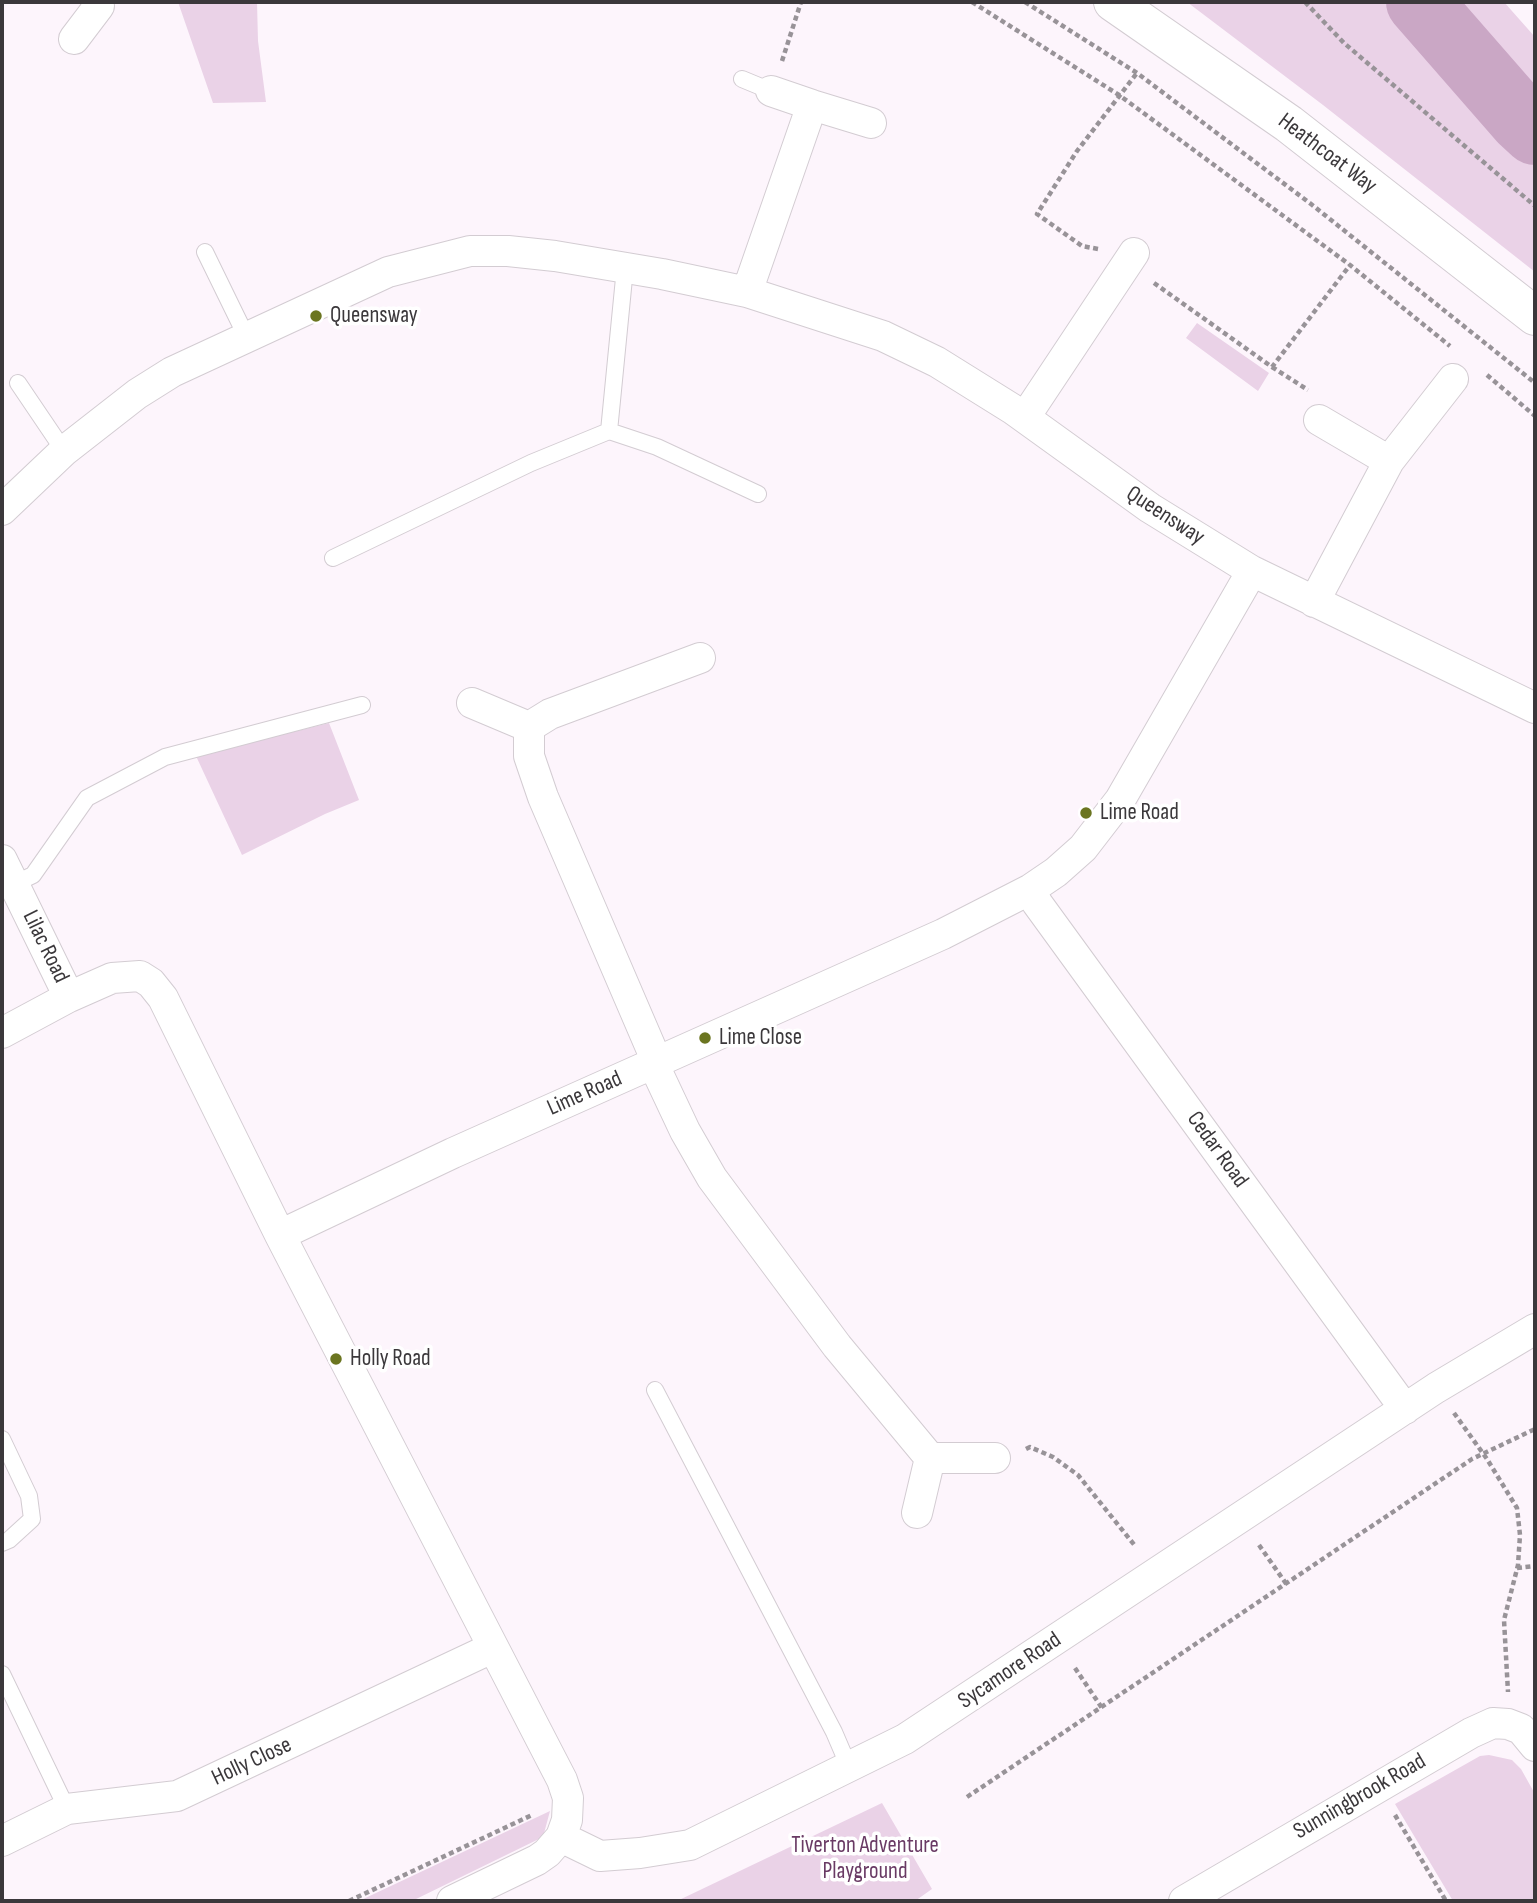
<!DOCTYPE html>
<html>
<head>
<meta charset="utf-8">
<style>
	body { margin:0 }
	#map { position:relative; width:1537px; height:1903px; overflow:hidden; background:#fdf5fc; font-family:"Sofia Sans Condensed",sans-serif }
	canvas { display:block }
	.frame { position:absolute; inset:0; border:4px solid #3b383b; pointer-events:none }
</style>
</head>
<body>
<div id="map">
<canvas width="1537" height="1903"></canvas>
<div class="frame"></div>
</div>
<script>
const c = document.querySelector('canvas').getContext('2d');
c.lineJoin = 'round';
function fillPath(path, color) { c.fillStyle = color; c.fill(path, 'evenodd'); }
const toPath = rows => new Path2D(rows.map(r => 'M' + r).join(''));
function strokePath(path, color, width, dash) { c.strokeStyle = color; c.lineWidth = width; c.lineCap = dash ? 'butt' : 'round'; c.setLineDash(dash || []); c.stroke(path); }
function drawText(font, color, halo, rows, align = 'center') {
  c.font = font + ' "Sofia Sans Condensed",sans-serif'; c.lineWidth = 7; c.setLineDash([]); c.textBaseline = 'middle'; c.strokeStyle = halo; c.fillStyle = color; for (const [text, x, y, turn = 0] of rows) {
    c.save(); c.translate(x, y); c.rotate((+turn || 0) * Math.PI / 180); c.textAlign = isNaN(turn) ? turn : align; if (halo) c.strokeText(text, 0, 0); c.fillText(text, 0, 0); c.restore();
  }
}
const green = toPath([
	[178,2,257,2,258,41,266,102,213,103],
	[1187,2,1504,2,1535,37,1535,272,1323,105],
	[1197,323,1269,373,1258,391,1186,338],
	[329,723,359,800,325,814,242,855,196,756],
	[1489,1755,1512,1760,1521,1769,1535,1794,1535,1901,1453,1901,1395,1804,1480,1756],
	[882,1803,932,1889,915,1901,677,1901],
	[550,1811,543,1837,412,1901,359,1901]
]);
const river = toPath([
	[1419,2,1522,120,1535,132]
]);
const path = toPath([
	[972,2,1119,95,1350,265,1450,346],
	[1025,2,1137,73,1311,204,1535,383],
	[1305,2,1344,43,1535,206],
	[782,61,801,2],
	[1098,249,1082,246,1037,214,1077,151,1137,73],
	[1154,283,1272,367,1350,265],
	[1272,367,1308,390],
	[1487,375,1535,416],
	[1454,1413,1487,1459,1517,1508,1520,1535,1518,1565,1504,1620,1508,1692],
	[1026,1449,1030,1447,1053,1457,1078,1475,1136,1547],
	[1259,1545,1287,1585],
	[1517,1568,1535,1566],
	[1075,1668,1102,1708],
	[967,1797,1472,1459,1535,1429],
	[1395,1815,1446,1901],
	[349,1901,532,1815]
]);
const service = toPath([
	[742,79,771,91],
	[205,252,247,338],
	[18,383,64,451],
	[609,431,657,447,758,494],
	[333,558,531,463,609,431,625,268],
	[14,884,33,875,87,798,165,757,362,705],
	[655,1390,834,1732,849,1767],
	[2,1439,29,1496,32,1519,9,1540,2,1543],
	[2,1674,67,1809]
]);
const minor = toPath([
	[74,39,99,6,96,2],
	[812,105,871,123],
	[747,292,812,105,771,91],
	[1025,417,1134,253],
	[1319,420,1389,461],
	[2,510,64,451,137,394,172,372,388,272,470,251,508,251,555,256,662,274,747,292,883,336,937,362,1014,410,1150,508,1252,571,1535,708],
	[1314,602,1389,461,1453,379],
	[472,703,529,727],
	[2,860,69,997],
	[1031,889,1037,903,1405,1409],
	[2,1033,69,997,112,978,140,976,151,983,163,998,280,1235,562,1780,568,1798,567,1820,561,1837],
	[657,1062,543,797,529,756,529,727,550,714,700,658],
	[653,1063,685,1131,712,1178,837,1346,930,1458,995,1458],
	[280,1235,453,1153,943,934,1031,889,1056,872,1083,848,1120,800,1252,571],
	[917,1513,930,1458],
	[2,1841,67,1809,177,1796,492,1648],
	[452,1901,537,1860,547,1853,561,1837,600,1856,640,1853,690,1845,905,1739,1436,1388,1535,1329],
	[1184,1901,1471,1733,1493,1723,1508,1724,1521,1729,1535,1746]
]);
const primary = toPath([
	[1113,2,1289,124,1535,316]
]);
const markers = [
	[316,316,7,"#6b7520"],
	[1086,813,7,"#6b7520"],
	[705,1038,7,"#6b7520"],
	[336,1359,7,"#6b7520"]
];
const streetNames = [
	["Heathcoat Way",1327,154,37],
	["Queensway",1165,516,33],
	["Lilac Road",45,947,64],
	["Lime Road",585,1094,-24],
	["Cedar Road",1217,1150,54],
	["Sycamore Road",1010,1671,-34],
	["Holly Close",252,1762,-25],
	["Sunningbrook Road",1360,1797,-30]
];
const poiNames = [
	["Queensway",330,316],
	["Lime Road",1100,813],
	["Lime Close",719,1038],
	["Holly Road",350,1359]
];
const parkNames = [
	["Tiverton Adventure",865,1846],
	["Playground",865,1872]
];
fillPath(green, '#ead2e7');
strokePath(river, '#caa7c5', 66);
strokePath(service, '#d3ccd2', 18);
strokePath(minor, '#d3ccd2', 32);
strokePath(primary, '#d3ccd2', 40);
strokePath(path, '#989398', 4.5, [5, 3.5]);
strokePath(service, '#fff', 16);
strokePath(minor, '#fff', 30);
strokePath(primary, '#fff', 38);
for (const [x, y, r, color] of markers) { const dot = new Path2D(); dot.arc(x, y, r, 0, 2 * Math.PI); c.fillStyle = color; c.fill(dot); strokePath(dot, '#fff', 2.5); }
drawText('23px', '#3b383b', '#fff', streetNames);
drawText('23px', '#3b383b', '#fff', poiNames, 'left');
drawText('23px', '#693a64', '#fff', parkNames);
</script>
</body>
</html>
